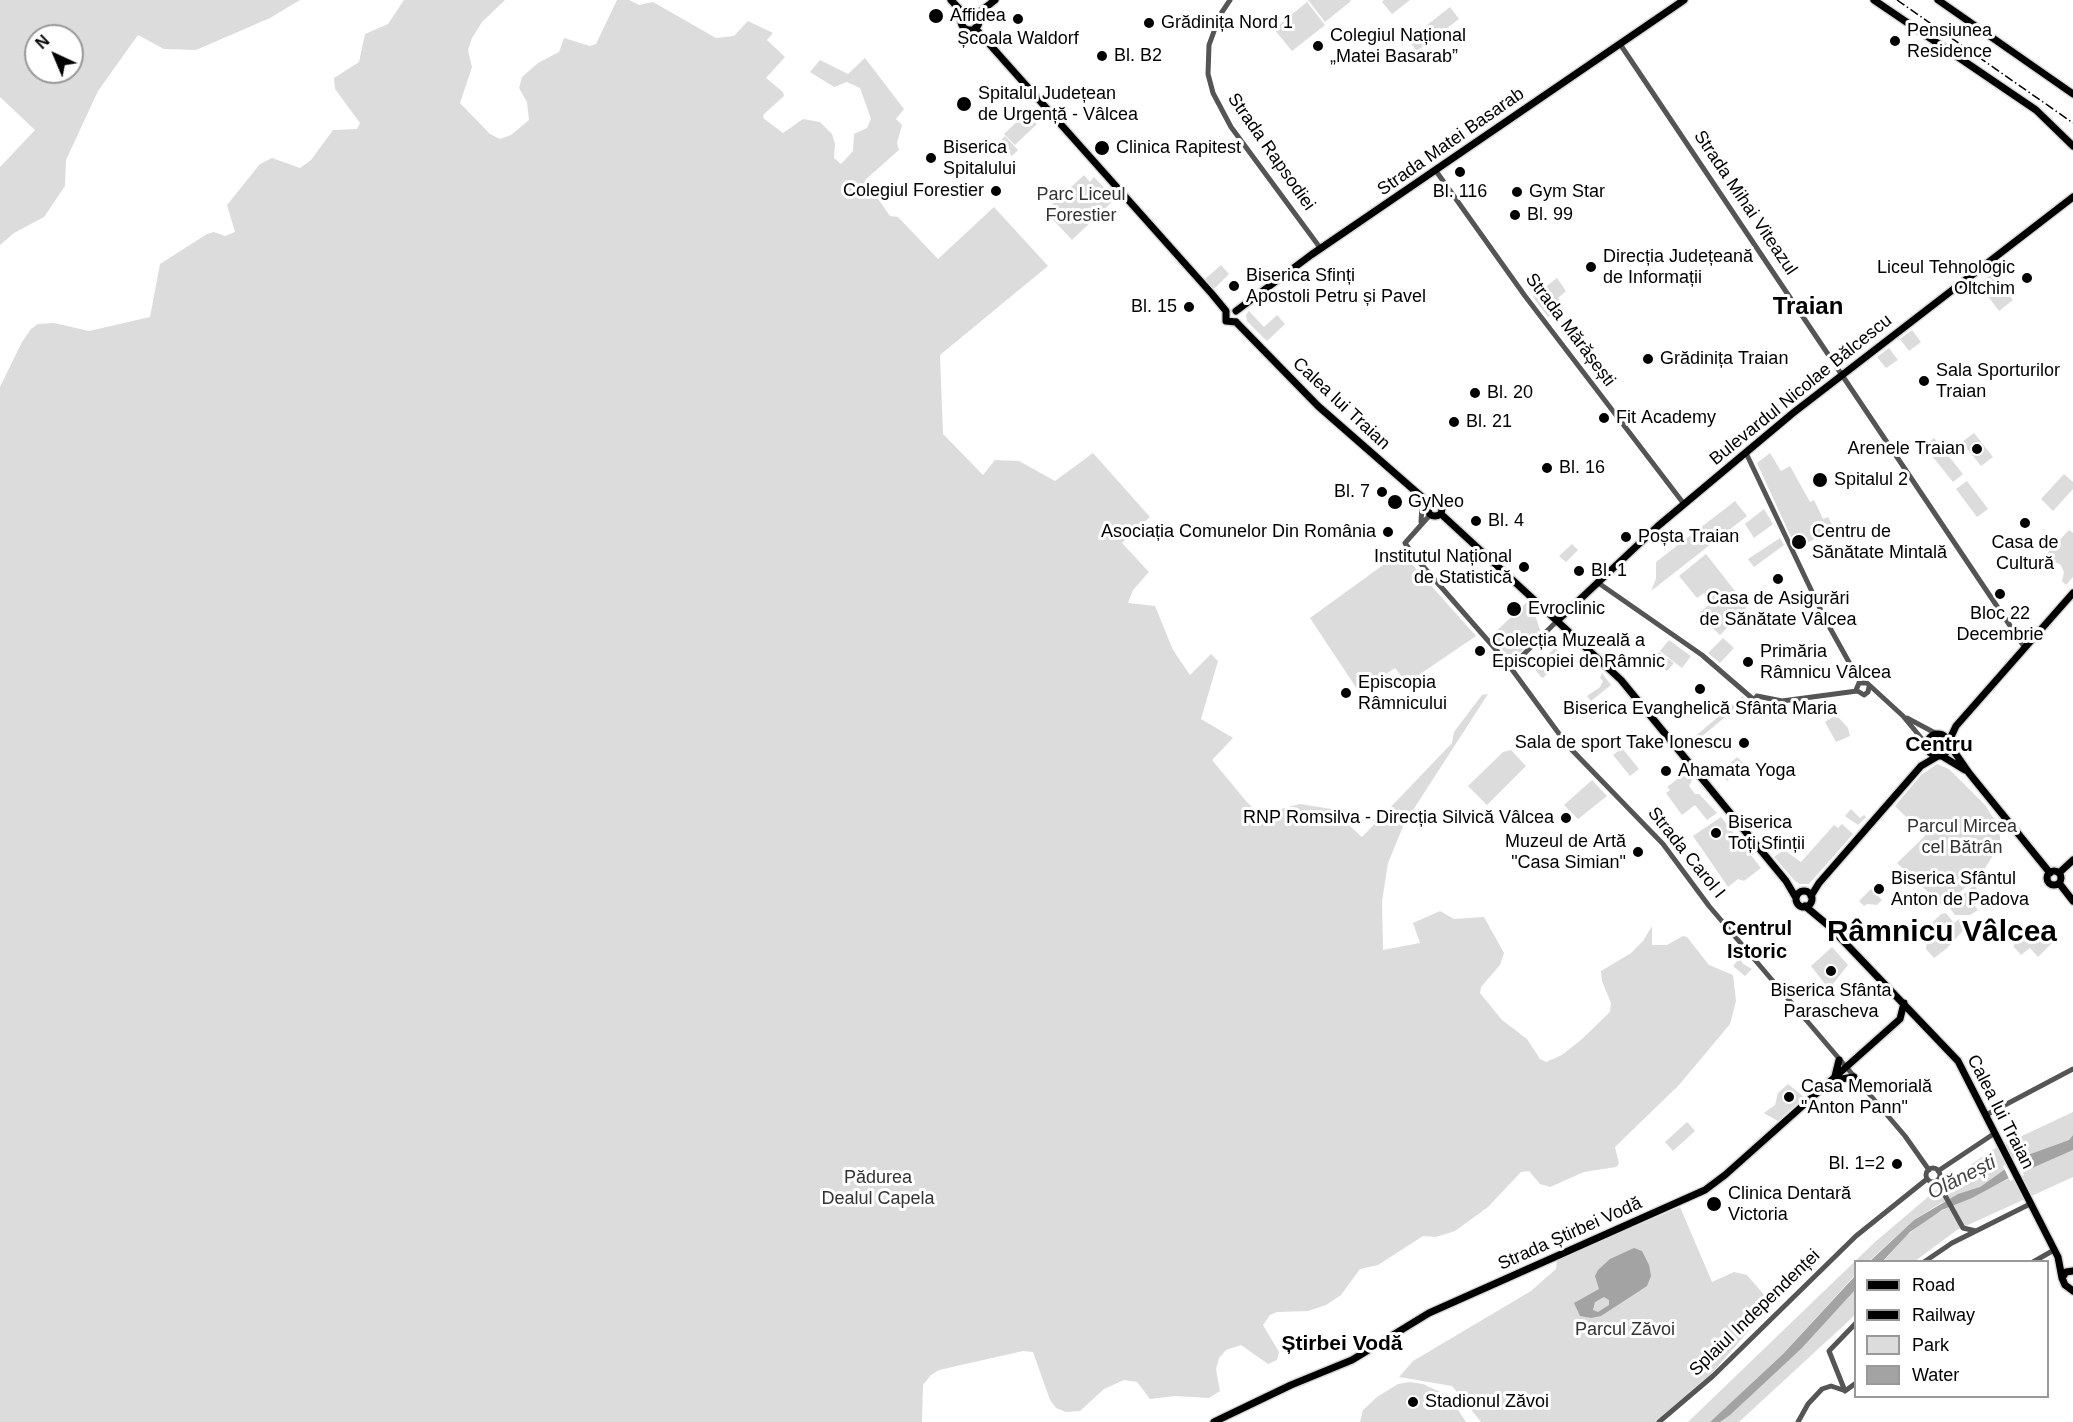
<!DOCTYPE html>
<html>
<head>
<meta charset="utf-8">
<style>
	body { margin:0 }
	#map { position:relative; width:2073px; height:1422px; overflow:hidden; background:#fff; font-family:Arial,sans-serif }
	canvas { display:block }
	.legend { position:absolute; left:1854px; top:1260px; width:195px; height:138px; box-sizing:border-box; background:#fff; border:2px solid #999; margin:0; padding:8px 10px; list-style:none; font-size:18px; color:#000 }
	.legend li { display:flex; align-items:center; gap:12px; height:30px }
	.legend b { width:30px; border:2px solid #999 }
	.north { position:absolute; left:24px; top:24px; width:60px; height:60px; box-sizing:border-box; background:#fff; border:2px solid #999; border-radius:50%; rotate:316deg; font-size:16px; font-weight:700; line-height:24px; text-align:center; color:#000 }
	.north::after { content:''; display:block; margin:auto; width:21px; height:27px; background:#000; clip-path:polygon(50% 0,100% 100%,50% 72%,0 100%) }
</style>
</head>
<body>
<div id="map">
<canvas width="2073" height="1422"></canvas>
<ul class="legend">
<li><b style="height:8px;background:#000"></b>Road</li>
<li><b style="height:8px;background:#000"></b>Railway</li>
<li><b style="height:16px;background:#dcdcdc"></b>Park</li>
<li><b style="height:16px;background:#a3a3a3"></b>Water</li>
</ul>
<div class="north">N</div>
</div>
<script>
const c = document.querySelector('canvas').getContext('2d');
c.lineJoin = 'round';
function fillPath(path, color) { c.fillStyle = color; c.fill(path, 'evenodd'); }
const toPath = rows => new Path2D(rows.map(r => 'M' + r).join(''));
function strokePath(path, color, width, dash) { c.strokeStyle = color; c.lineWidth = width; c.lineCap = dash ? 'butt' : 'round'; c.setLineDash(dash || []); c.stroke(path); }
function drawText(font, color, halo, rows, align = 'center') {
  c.font = font + ' Arial,sans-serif'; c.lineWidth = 6; c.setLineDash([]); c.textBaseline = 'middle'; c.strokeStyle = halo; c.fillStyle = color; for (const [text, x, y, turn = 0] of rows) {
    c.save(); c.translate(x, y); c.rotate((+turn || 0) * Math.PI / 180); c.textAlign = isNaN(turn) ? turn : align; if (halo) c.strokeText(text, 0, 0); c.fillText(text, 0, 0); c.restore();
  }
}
const green = toPath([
	[0,0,300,0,270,18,196,50,164,49,138,35,98,91,66,160,65,186,44,217,14,233,0,245,0,167,35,130,0,97],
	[36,36,72,36,72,72,36,72],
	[404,0,505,0,482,22,472,38,468,50,472,67,460,103,490,134,500,139,511,135,529,120,527,102,519,88,522,77,538,63,559,52,564,38,590,46,596,44,617,0,629,0,639,5,653,2,716,38,734,36,748,21,773,33,767,40,785,57,766,78,783,92,784,96,764,114,763,118,783,133,803,119,820,122,832,134,835,144,834,158,841,164,853,151,854,134,867,128,871,119,860,88,847,82,834,87,810,72,820,60,848,74,865,58,904,109,896,119,902,125,897,143,899,150,865,180,890,216,898,217,938,259,994,207,1048,266,940,355,943,434,983,475,995,460,1019,461,1055,481,1093,453,1150,517,1122,543,1149,572,1133,590,1128,603,1155,606,1173,650,1190,675,1211,654,1218,661,1201,719,1233,738,1212,760,1246,801,1255,810,1277,810,1300,804,1331,809,1362,837,1452,743,1454,732,1482,695,1488,694,1404,824,1388,863,1382,901,1383,950,1420,943,1413,923,1440,911,1454,919,1484,917,1504,953,1500,965,1481,987,1480,993,1502,1020,1527,1039,1540,1059,1546,1062,1562,1055,1582,1039,1610,1012,1611,1003,1602,981,1601,971,1631,953,1643,941,1652,926,1652,945,1667,945,1683,936,1687,937,1709,965,1733,975,1736,1001,1730,1024,1679,1085,1615,1147,1619,1164,1616,1167,1584,1172,1550,1187,1540,1184,1529,1171,1521,1172,1488,1207,1455,1231,1436,1237,1423,1236,1378,1265,1360,1269,1341,1295,1326,1305,1308,1311,1277,1312,1270,1315,1263,1325,1279,1352,1277,1360,1268,1364,1241,1345,1226,1350,1219,1358,1216,1369,1220,1391,1209,1398,1175,1396,1150,1399,1137,1382,1124,1380,1104,1389,1080,1411,1066,1412,1056,1408,1050,1400,1033,1352,1023,1351,939,1370,931,1375,923,1385,922,1422,0,1422,0,387,22,342,31,329,38,324,54,323,89,331,150,317,160,264,207,234,214,232,225,236,235,232,227,205,260,164,272,158,300,168,311,160,333,130,357,129,360,123,335,89,334,78,359,62,365,34,388,24],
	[1308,0,1350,0,1351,1,1325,22],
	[1384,0,1410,0,1392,14,1382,2],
	[1307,2,1325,25,1292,51,1274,29],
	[1450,7,1459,19,1417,51,1408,40],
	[1026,113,1037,124,1015,145,1004,134],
	[1005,136,1018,150,1012,156,999,142],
	[1084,175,1090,182,1094,177,1115,199,1072,240,1045,211],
	[1221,265,1229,274,1214,289,1205,279],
	[1993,273,2013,300,1999,311,1979,284],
	[1557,278,1566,291,1558,298,1563,305,1548,317,1533,297],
	[1249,311,1264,327,1277,315,1285,324,1267,341,1247,321,1246,315],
	[1912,330,1921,342,1909,351,1900,339],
	[1889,348,1898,360,1886,368,1877,357],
	[1974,433,1993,457,1981,466,1962,442],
	[1934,438,1963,474,1953,482,1924,446],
	[1770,453,1781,471,1790,466,1810,502,1814,500,1823,519,1828,517,1832,524,1821,530,1823,535,1796,548,1757,463],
	[2064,474,2073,482,2073,489,2053,511,2041,499],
	[1967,481,1988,509,1977,517,1956,489],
	[1735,501,1747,516,1651,591,1656,579,1656,562],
	[1764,509,1773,524,1754,538,1745,524],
	[2069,530,2073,533,2073,577,2066,585,2062,581,2064,572,2060,564,2042,559],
	[1780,538,1784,545,1754,567,1748,559],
	[1572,544,1578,550,1566,562,1559,556],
	[1401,552,1476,636,1407,683,1395,668,1359,692,1310,618],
	[1706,554,1746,605,1746,609,1720,635,1698,614,1712,602,1704,593,1697,598,1679,576],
	[1807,594,1817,615,1811,617,1801,598],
	[1527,602,1537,613,1535,615,1541,633,1512,660,1490,637],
	[1723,638,1734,648,1720,663,1708,653],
	[1669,640,1691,656,1682,668,1660,651],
	[1555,648,1564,657,1543,678,1541,677,1534,668],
	[1659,652,1674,663,1667,671,1652,660],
	[1602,673,1611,685,1591,701,1587,696,1600,687,1603,681,1600,678],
	[1743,696,1745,700,1742,703,1694,743,1686,744],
	[1833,717,1839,718,1848,728,1850,736,1836,742,1825,722],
	'1931 745a7 7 0 1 1 14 0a7 7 0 1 1-14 0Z',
	[1622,748,1639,769,1630,776,1613,755],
	[1511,750,1526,766,1487,805,1468,786,1503,752],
	[1737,757,1745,765,1727,781,1720,773],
	[1937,764,1949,769,1985,805,1994,819,2000,836,2000,844,1984,870,1944,907,1897,863,1925,836,1895,806,1921,775],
	[1688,776,1692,780,1689,786,1695,794,1699,794,1717,813,1707,820,1695,805,1682,815,1666,793,1670,790,1667,787,1680,777],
	[1592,780,1607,796,1578,819,1564,805],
	[1851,809,1860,818,1864,815,1866,817,1858,825,1845,816],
	[1721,817,1761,868,1744,881,1738,879,1728,887,1693,836],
	[1842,824,1853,834,1809,884,1800,884,1795,881,1774,857,1784,850,1801,862,1834,825,1838,828],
	[1974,885,1983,897,1974,905,1978,910,1970,915,1955,915,1949,907],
	[1871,889,1882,900,1877,905,1867,904,1864,906,1859,901],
	[1946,913,1954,923,1959,919,1970,923,1946,949,1934,958,1926,949,1927,940,1931,936,1933,922,1941,914],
	[2032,928,2037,932,2049,930,2056,939,2038,957,2030,948,2021,955,2013,946],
	[1832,947,1848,965,1829,989,1811,966],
	[1740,958,1743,964,1752,969,1745,976,1733,966],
	[1788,1084,1804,1097,1778,1121,1767,1115,1764,1113,1775,1105,1778,1093],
	[2073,1112,2073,1135,2069,1140,2022,1157,1980,1187,1941,1203,1914,1220,1869,1261,1856,1262,1855,1275,1783,1354,1710,1422,1688,1422,1875,1242,1935,1191,1990,1151],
	[1687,1122,1695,1131,1673,1151,1665,1142],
	[2073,1150,2073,1177,1957,1230,1915,1261,1883,1262,1905,1237,1931,1216,2054,1157],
	[1680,1207,1712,1282,1734,1272,1747,1275,1772,1304,1711,1374,1655,1422,1481,1422,1452,1386,1399,1377,1413,1361,1531,1291,1556,1269,1557,1260],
	[1855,1290,1855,1315,1739,1422,1720,1422,1802,1348],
	[1410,1382,1423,1384,1449,1396,1466,1422,1360,1422,1363,1410,1377,1397,1398,1384]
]);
const water = toPath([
	[2073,1135,2073,1150,2007,1179,1972,1198,1942,1210,1910,1232,1883,1261,1869,1262,1914,1220,1958,1194,1980,1187,2022,1157,2069,1140],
	[1634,1248,1642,1251,1649,1265,1651,1276,1647,1286,1601,1316,1591,1318,1580,1316,1574,1303,1599,1289,1595,1276,1598,1270,1610,1259],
	[1604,1297,1609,1300,1609,1305,1598,1312,1593,1310,1595,1302],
	[1855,1276,1855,1290,1802,1348,1730,1415,1720,1422,1710,1422,1783,1354]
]);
const pier = toPath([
	[2016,1157,2024,1175,2010,1181,2003,1166]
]);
const minor = toPath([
	[1230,0,1220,15,1209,45,1208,74,1213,93,1231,127,1321,249],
	[1620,44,2025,648],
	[1436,171,1525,296,1684,504],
	[1746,453,1825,619,1860,682],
	[1419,496,1422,506,1421,522],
	[1430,515,1405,543,1414,556,1505,660,1568,746,1663,844,1709,906,1905,1136,1929,1170],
	[1597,582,1702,655,1753,699],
	[1511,667,1558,620],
	[1869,687,1868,692,1864,695,1856,690,1859,683,1867,683,1903,716,1927,745],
	[1782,701,1759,710,1751,704,1757,696,1782,701,1857,691],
	[1907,718,1937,734],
	[1986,1115,2073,1069],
	'1926 1175a7 7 0 1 1 14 0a7 7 0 1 1-14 0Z',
	[1938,1171,1995,1133],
	[1937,1181,1963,1228,1976,1231],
	[1924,1262,1952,1243,2030,1204],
	[2033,1262,2054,1250],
	[1845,1391,1829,1351,1856,1323],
	[1845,1391,1856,1383],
	[1659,1422,1713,1376,1856,1236,1927,1179],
	[1798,1422,1808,1404,1822,1389,1831,1386,1843,1390]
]);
const major = toPath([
	[951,0,964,14],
	[1874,0,2036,110,2073,146],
	[1938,0,2073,94],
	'961 21a9 9 0 1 1 18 0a9 9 0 1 1-18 0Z',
	[976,15,995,0],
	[975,28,1212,294,1226,311,1226,321,1236,322],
	[1236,311,1311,255,1684,0],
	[1236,322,1318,406,1430,504],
	'1428 509a7 7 0 1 1 14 0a7 7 0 1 1-14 0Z',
	[1441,514,1621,680,1786,881,1796,898],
	[1558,620,1658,526,1793,413,2073,197],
	'1927 745a11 11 0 1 1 22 0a11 11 0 1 1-22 0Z',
	[1949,741,1956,726,2073,593],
	[1949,744,1969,773,2050,873],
	[1942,756,1965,770],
	'2047 878a7 7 0 1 1 14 0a7 7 0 1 1-14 0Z',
	[2059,873,2073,860],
	[2059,883,2073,901],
	'1796 899a8 8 0 1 1 16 0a8 8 0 1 1-16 0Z',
	[1811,896,1819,883,1921,766,1938,756],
	[1805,906,1829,926,1958,1061,2058,1257,2062,1278],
	[1835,1076,1839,1060],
	[1835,1080,1854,1077],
	[2073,1271,2066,1272,2062,1278,2065,1285,2073,1291],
	[1214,1422,1291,1385,1352,1360,1429,1313,1705,1190,1725,1175,1900,1019,1904,1003]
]);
const rail = toPath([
	[1897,0,2073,123]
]);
const markers = [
	[936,16,8,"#000"],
	[1018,19,6,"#000"],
	[1149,23,6,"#000"],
	[1895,41,6,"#000"],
	[1318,46,6,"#000"],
	[1102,56,6,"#000"],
	[964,104,8,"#000"],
	[1102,148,8,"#000"],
	[931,158,6,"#000"],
	[1460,172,6,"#000"],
	[996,191,6,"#000"],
	[1517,192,6,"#000"],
	[1515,215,6,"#000"],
	[1591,267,6,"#000"],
	[2027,278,6,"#000"],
	[1234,286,6,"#000"],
	[1189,307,6,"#000"],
	[1648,359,6,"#000"],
	[1924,381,6,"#000"],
	[1475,393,6,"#000"],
	[1604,418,6,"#000"],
	[1454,422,6,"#000"],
	[1977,449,6,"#000"],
	[1547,468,6,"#000"],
	[1820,480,8,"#000"],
	[1382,492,6,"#000"],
	[1395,502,8,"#000"],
	[1476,521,6,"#000"],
	[2025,523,6,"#000"],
	[1388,532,6,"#000"],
	[1626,537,6,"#000"],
	[1799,542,8,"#000"],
	[1524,567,6,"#000"],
	[1579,571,6,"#000"],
	[1778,579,6,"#000"],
	[2000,594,6,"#000"],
	[1514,609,8,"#000"],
	[1480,651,6,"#000"],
	[1748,662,6,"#000"],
	[1700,689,6,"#000"],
	[1346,693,6,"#000"],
	[1744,743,6,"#000"],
	[1666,771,6,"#000"],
	[1566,818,6,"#000"],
	[1716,833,6,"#000"],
	[1638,852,6,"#000"],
	[1879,889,6,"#000"],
	[1831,971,6,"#000"],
	[1789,1097,6,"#000"],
	[1897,1164,6,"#000"],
	[1714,1204,8,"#000"],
	[1413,1402,6,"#000"]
];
const poiNames = [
	["Affidea",950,16],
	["Grădinița Nord 1",1161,23],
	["Pensiunea",1907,31],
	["Residence",1907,52],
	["Colegiul Național",1330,36],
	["„Matei Basarab”",1330,57],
	["Școala Waldorf",1018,39,"center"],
	["Bl. B2",1114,56],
	["Spitalul Județean",978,94],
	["de Urgență - Vâlcea",978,115],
	["Biserica",943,148],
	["Spitalului",943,169],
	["Clinica Rapitest",1116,148],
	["Colegiul Forestier",984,191,"right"],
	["Bl. 116",1460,192,"center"],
	["Gym Star",1529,192],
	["Bl. 99",1527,215],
	["Direcția Județeană",1603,257],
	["de Informații",1603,278],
	["Liceul Tehnologic",2015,268,"right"],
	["Oltchim",2015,289,"right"],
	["Biserica Sfinți",1246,276],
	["Apostoli Petru și Pavel",1246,297],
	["Bl. 15",1177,307,"right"],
	["Grădinița Traian",1660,359],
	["Sala Sporturilor",1936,371],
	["Traian",1936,392],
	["Bl. 20",1487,393],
	["Fit Academy",1616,418],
	["Bl. 21",1466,422],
	["Arenele Traian",1965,449,"right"],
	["Bl. 16",1559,468],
	["Spitalul 2",1834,480],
	["Bl. 7",1370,492,"right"],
	["GyNeo",1408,502],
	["Bl. 4",1488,521],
	["Asociația Comunelor Din România",1376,532,"right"],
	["Centru de",1812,532],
	["Sănătate Mintală",1812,553],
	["Poșta Traian",1638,537],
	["Casa de",2025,543,"center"],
	["Cultură",2025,564,"center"],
	["Institutul Național",1512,557,"right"],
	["de Statistică",1512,578,"right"],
	["Bl. 1",1591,571],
	["Casa de Asigurări",1778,599,"center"],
	["de Sănătate Vâlcea",1778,620,"center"],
	["Evroclinic",1528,609],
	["Bloc 22",2000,614,"center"],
	["Decembrie",2000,635,"center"],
	["Colecția Muzeală a",1492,641],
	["Episcopiei de Râmnic",1492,662],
	["Primăria",1760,652],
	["Râmnicu Vâlcea",1760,673],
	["Episcopia",1358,683],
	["Râmnicului",1358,704],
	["Biserica Evanghelică Sfânta Maria",1700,709,"center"],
	["Sala de sport Take Ionescu",1732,743,"right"],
	["Ahamata Yoga",1678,771],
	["RNP Romsilva - Direcția Silvică Vâlcea",1554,818,"right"],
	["Biserica",1728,823],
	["Toți Sfinții",1728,844],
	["Muzeul de Artă",1626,842,"right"],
	["\"Casa Simian\"",1626,863,"right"],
	["Biserica Sfântul",1891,879],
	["Anton de Padova",1891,900],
	["Biserica Sfânta",1831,991,"center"],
	["Parascheva",1831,1012,"center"],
	["Casa Memorială",1801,1087],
	["\"Anton Pann\"",1801,1108],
	["Bl. 1=2",1885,1164,"right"],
	["Clinica Dentară",1728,1194],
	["Victoria",1728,1215],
	["Stadionul Zăvoi",1425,1402]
];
const streetNames = [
	["Strada Matei Basarab",1451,142,-35],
	["Strada Rapsodiei",1271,152,55],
	["Strada Mihai Viteazul",1745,203,56],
	["Strada Mărășești",1570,330,53],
	["Bulevardul Nicolae Bălcescu",1801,390,-39],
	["Calea lui Traian",1341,404,43],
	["Strada Carol I",1686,853,51],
	["Calea lui Traian",2000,1112,63],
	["Strada Știrbei Vodă",1570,1234,-24],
	["Splaiul Independenței",1755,1313,-44]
];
const parkNames = [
	["Parc Liceul",1081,195],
	["Forestier",1081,216],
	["Parcul Mircea",1962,827],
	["cel Bătrân",1962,848],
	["Pădurea",878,1178],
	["Dealul Capela",878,1199],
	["Parcul Zăvoi",1625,1330]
];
const neighbourhoodNames = [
	["Centrul",1757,929],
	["Istoric",1757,952]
];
const waterNames = [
	["Olănești",1962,1178,-27]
];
const quarterNames = [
	["Centru",1939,745],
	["Știrbei Vodă",1342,1344]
];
const districtNames = [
	["Traian",1808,307]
];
const townNames = [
	["Râmnicu Vâlcea",1942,933]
];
fillPath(green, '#dcdcdc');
fillPath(water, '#a3a3a3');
fillPath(pier, '#fff');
strokePath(major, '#dbdbdb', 10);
strokePath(minor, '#555', 5);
strokePath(major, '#000', 7);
strokePath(rail, '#000', 1.5, [9, 3, 1.5, 3]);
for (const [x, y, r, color] of markers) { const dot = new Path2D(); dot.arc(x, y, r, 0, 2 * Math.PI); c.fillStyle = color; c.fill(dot); strokePath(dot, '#fff', 2); }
drawText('18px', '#000', '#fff', poiNames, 'left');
drawText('18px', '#000', '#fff', streetNames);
drawText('18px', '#333', '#fff', parkNames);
drawText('bold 20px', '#000', '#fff', neighbourhoodNames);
drawText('italic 20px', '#444', '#fff', waterNames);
drawText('bold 21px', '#000', '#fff', quarterNames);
drawText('bold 24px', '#000', '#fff', districtNames);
drawText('bold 30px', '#000', '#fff', townNames);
</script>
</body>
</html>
